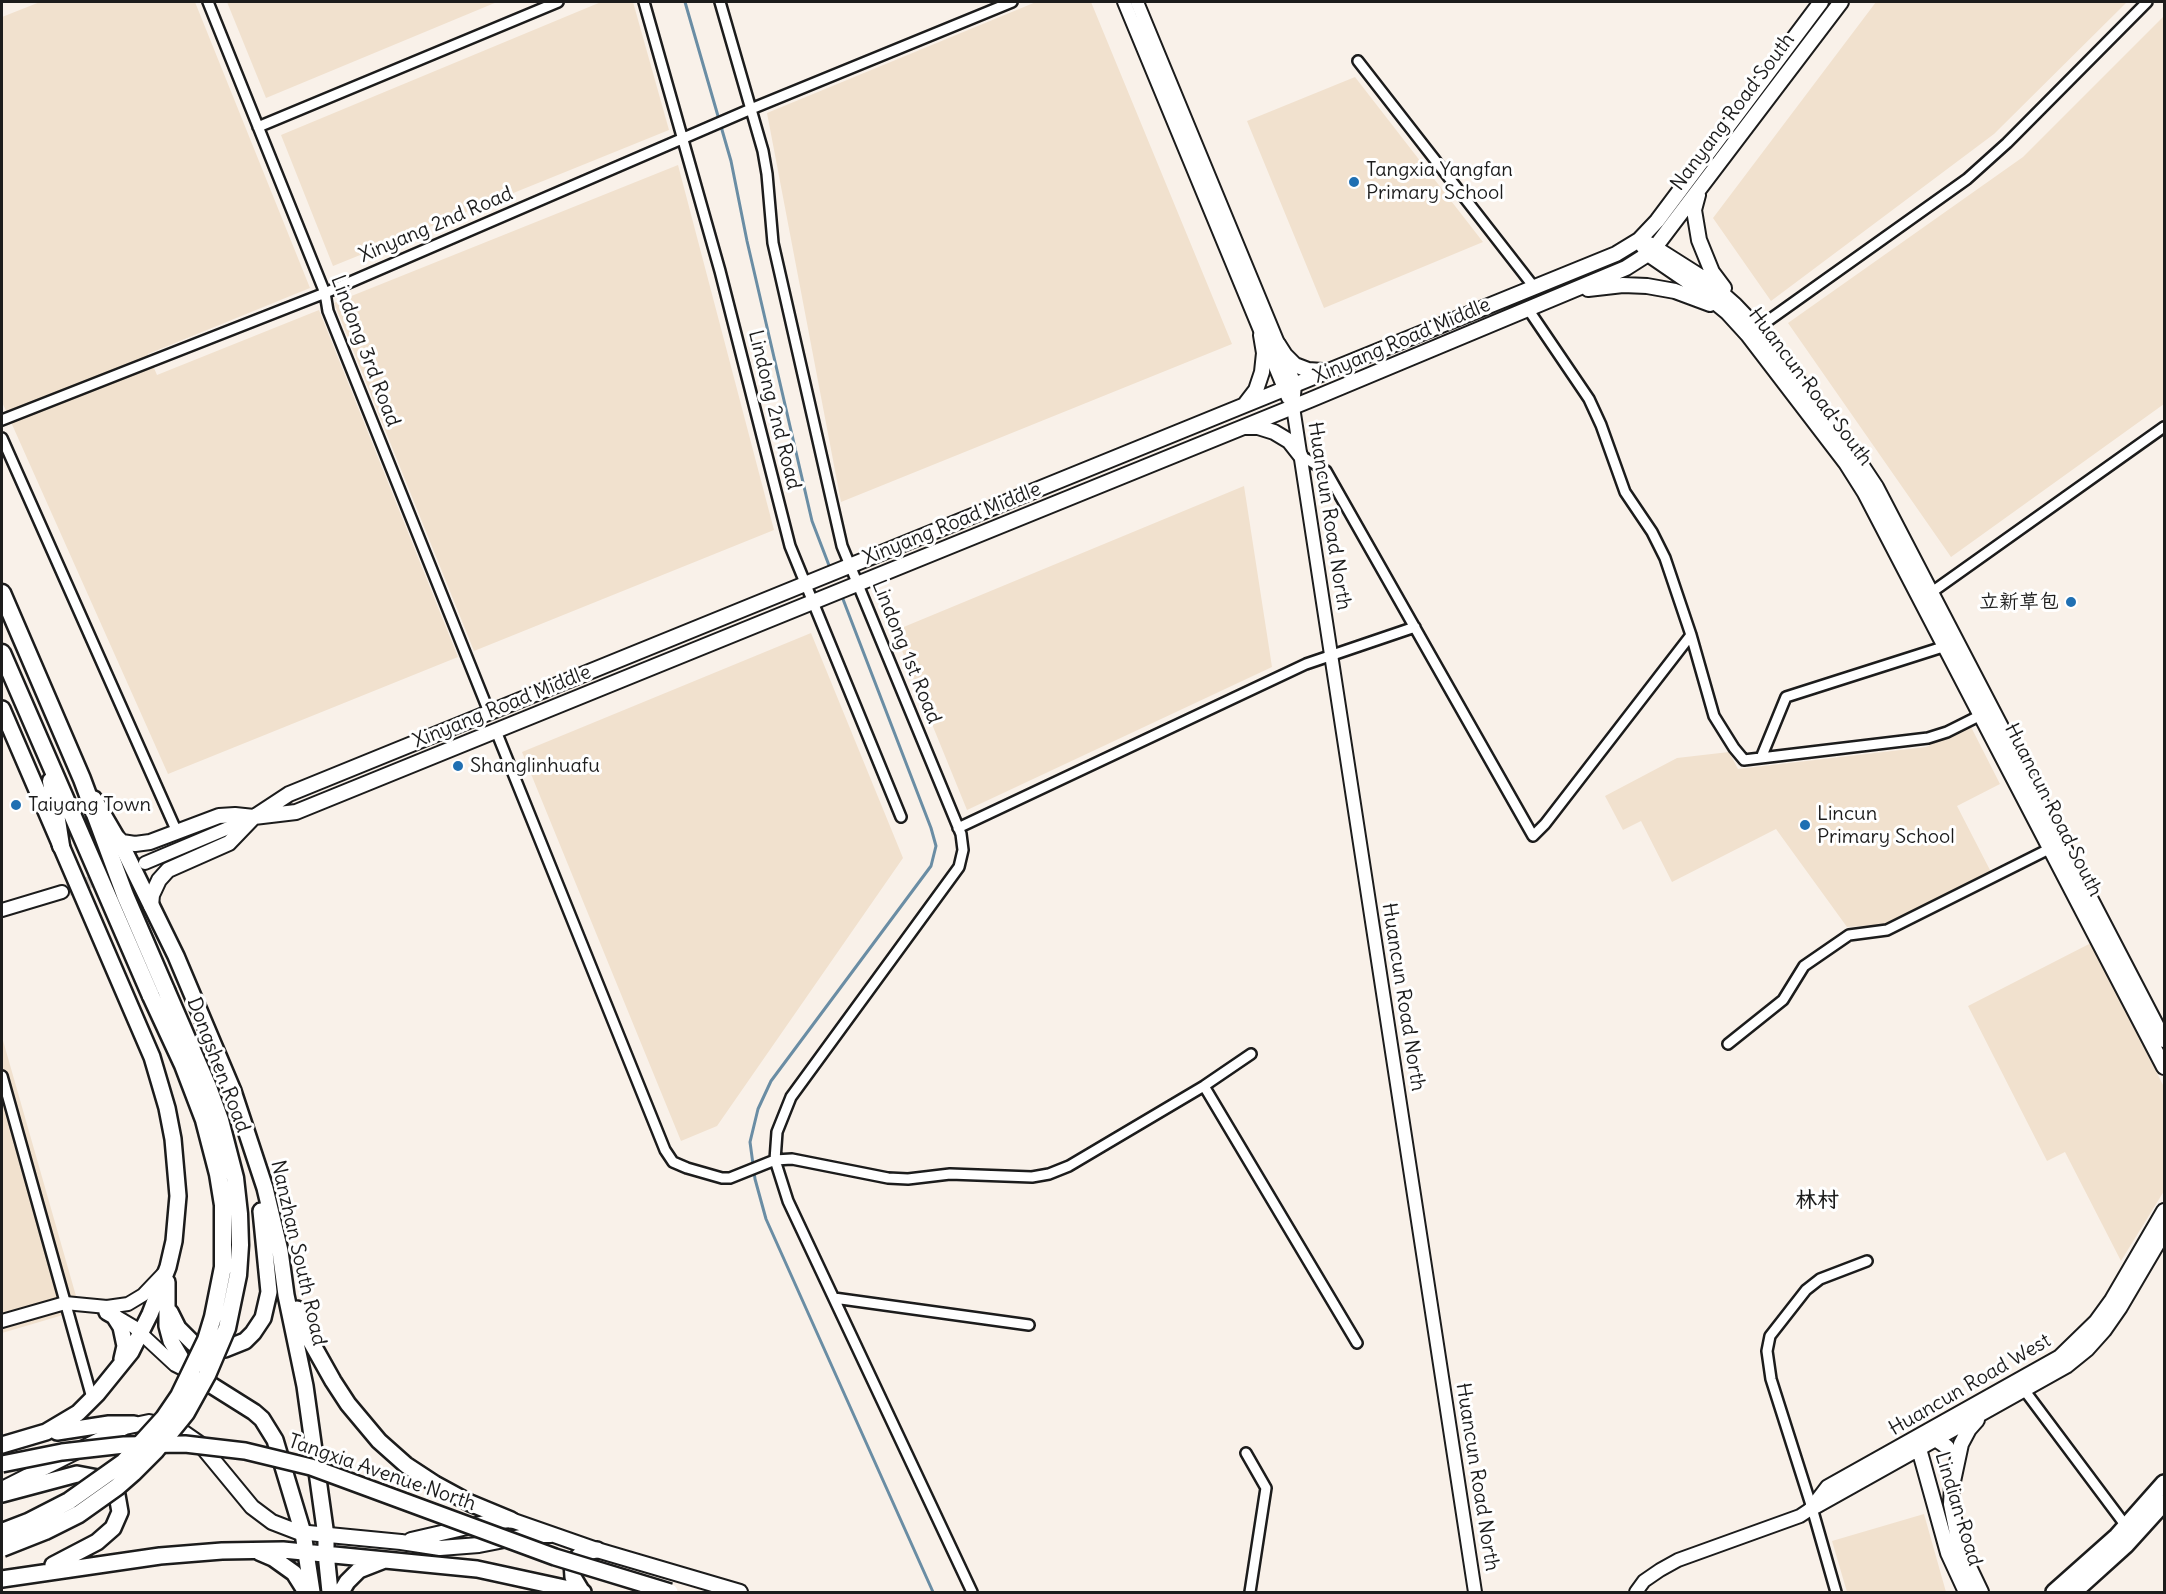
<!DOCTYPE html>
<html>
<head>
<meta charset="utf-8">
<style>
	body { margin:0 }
	#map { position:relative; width:2166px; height:1594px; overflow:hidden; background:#f9f1e9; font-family:Delius,sans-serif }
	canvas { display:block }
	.frame { position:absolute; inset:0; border:3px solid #1c1c1c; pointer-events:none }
</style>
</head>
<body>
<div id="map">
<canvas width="2166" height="1594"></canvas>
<div class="frame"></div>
</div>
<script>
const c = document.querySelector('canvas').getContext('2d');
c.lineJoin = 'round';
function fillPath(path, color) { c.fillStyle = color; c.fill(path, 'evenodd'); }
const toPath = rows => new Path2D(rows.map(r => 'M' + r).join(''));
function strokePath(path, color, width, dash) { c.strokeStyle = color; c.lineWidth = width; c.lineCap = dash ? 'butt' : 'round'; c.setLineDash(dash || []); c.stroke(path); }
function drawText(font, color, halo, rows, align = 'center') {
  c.font = font + ' Delius,"LXGW WenKai TC",sans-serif'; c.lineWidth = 6; c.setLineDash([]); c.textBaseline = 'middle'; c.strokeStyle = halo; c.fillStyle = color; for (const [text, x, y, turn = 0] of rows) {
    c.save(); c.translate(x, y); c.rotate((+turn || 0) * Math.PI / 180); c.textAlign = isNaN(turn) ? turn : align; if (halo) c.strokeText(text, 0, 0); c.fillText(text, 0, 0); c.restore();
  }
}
const built = toPath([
	[40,2,195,2,310,288,148,354,157,375,319,310,458,657,168,774,2,402,2,17],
	[227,2,497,2,266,98],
	[601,2,633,2,669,130,333,266,281,135],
	[1036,2,1091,2,1232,344,841,502,767,113],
	[1876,2,2127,2,1994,134,1771,301,1713,218],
	[2164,16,2164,404,1951,557,1788,323,2023,157],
	[1355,77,1483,242,1324,308,1247,121],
	[678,165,774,530,474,651,334,303],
	[1244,486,1272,667,967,810,894,631],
	[811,633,903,858,717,1126,681,1141,522,752],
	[1970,725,2000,784,1957,806,1991,872,1890,924,1847,927,1776,829,1672,882,1641,821,1623,830,1605,796,1677,758,1729,752,1738,769,1926,747],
	[2091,943,2164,1087,2164,1191,2121,1261,2065,1152,2047,1161,1968,1006],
	[2,1037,80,1310,2,1333],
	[1924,1514,1946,1592,1847,1592,1832,1541]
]);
const stream = toPath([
	[685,2,731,161,747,241,812,521,830,568],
	[841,594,931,828,936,846,931,866,771,1081,758,1109,750,1142,755,1179,766,1219,933,1592]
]);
const tertiaryTunnel = toPath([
	[62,892,124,870]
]);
const minor = toPath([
	[208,2,325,293,328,311,489,712],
	[644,2,720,271,790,546,901,817],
	[720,2,763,151,767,174,773,243,842,546,961,834,963,850,959,867,791,1097,777,1132,775,1160,788,1201,972,1592],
	[1358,61,1534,287],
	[258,127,558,2],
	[1528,309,1589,399,1601,425,1625,492,1652,532,1665,558,1691,635,1714,716,1734,748,1744,760,1928,738,1947,732,1985,713],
	[1755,330,1967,179,2007,143,2147,2],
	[2,420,325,293,751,109,1012,2],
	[2,438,177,832],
	[1300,455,1326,471,1533,836,1545,824,1691,635],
	[1932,592,2164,427],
	[496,731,665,1150,673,1162,687,1168,722,1178,730,1178,775,1160,792,1159,888,1178,908,1179,950,1174,1032,1177,1049,1174,1069,1166,1204,1086,1251,1054],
	[1761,758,1786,697,1946,646],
	[958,828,1306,664,1415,627],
	[1728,1044,1783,1000,1804,966,1849,935,1887,930,2051,848],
	[2,1076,92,1398],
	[1204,1086,1357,1343],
	[834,1298,1029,1325],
	[2025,1391,2126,1526],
	[1246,1453,1266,1488,1250,1592],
	[1836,1592,1812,1508,1771,1379,1767,1351,1770,1336,1806,1290,1820,1279,1867,1261]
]);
const tertiary = toPath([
	[1124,2,1288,398],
	[1137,2,1295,384,1293,407,1475,1592],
	[145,863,252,818],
	[2,910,62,892],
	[112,1314,134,1327,175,1365,191,1373],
	[2,1321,65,1303,107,1307,128,1304,143,1295,163,1274],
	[1636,1592,1644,1581,1660,1570,1678,1560,1800,1516,1812,1508]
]);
const secondary = toPath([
	[1698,195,1694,210,1699,240,1712,272,1724,288],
	[1649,244,1709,282,1735,305,1757,328,1856,457,1876,487,2164,1040],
	[1643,246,1648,254,1699,289,1727,312,1748,335,1846,463,1865,493,2164,1067],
	[1588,289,1623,285,1647,286,1675,291,1710,304],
	[1278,344,1285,355,1295,365,1308,370,1323,371],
	[1246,403,1256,390,1262,372,1264,353,1261,335],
	[1246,427,1258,427,1274,432,1289,441,1300,455],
	[118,838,122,842,135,844,150,842,219,816,235,815,254,817,296,812,1310,400,1626,268,1648,254,1656,246,1841,2],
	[151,906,152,895,159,880,168,870,229,843,254,817,289,794,1616,254,1639,240,1657,221,1821,2],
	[1977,1420,1969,1429,1961,1444,1952,1486,1951,1504,1960,1548,1981,1592],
	[1947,1447,1937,1440,1922,1435,1919,1449,1923,1463,1948,1553,1966,1592],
	[2,1489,125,1427,149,1422,177,1428,200,1444,252,1507,272,1522,298,1532,401,1542,440,1548,479,1545,530,1535,551,1535],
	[1816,1506,2066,1366,2087,1349,2104,1330,2120,1307,2164,1232],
	[1812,1508,1828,1487,2060,1357,2096,1322,2112,1300,2164,1211],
	[411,1540,489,1522,511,1520,597,1550,740,1592]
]);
const primary = toPath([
	[2,709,152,1057,167,1108,173,1139,178,1196,174,1241,168,1267,150,1314,131,1352,97,1394,78,1413,46,1432,2,1445],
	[94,799,125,852,176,956,233,1091,265,1188,280,1251,286,1295,305,1386,326,1536,326,1553,330,1592],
	[167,1282,167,1326,171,1341,185,1365,192,1373,254,1412,262,1419,275,1440,303,1533,312,1592],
	[297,1309,310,1340,333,1381,348,1404,379,1441,406,1465,435,1484,470,1503,511,1520],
	[107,1312,114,1316,121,1327,125,1346,122,1359],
	[170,1312,178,1328,193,1343,203,1347,225,1349,245,1341,253,1333,263,1318,269,1292,261,1211],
	[57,1432,109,1424,134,1424],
	[2,1494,77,1474,98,1478,112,1488,117,1495,120,1512,113,1528,97,1542,53,1565],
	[259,1552,273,1558,294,1573,306,1592],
	[2,1579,160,1556,222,1551,283,1550,477,1569,583,1592],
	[341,1592,347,1582,359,1570,382,1561],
	[582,1592,573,1577,572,1563,582,1553,597,1550],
	[2054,1592,2117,1536,2164,1483],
	[2074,1592,2126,1545,2164,1503]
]);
const trunk = toPath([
	[2,593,82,779,125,895,166,990],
	[2,653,151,996],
	[51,781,61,846]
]);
const primaryBridge = toPath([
	[2,1464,62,1452,124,1445,185,1444,245,1451,311,1467,555,1557,670,1592]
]);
const trunkBridge = toPath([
	[2,1532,28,1522,69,1501,124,1462,164,1418,179,1396,206,1340,213,1317,223,1267,223,1205,218,1174,204,1120,183,1065,151,996],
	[2,1548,45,1531,79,1514,117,1487,133,1473,156,1450,186,1413,207,1375,227,1328,238,1275,240,1245,239,1214,235,1178,220,1120,208,1087,166,990]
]);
const markers = [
	[1354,182,6,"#1f6fb2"],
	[2071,602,6,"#1f6fb2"],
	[458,766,6,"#1f6fb2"],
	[16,805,6,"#1f6fb2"],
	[1805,825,6,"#1f6fb2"]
];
const streetNames = [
	["Nanyang Road South",1733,112,-53],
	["Xinyang 2nd Road",436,225,-23],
	["Xinyang Road Middle",1402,341,-23],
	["Lindong 3rd Road",365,351,69],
	["Huancun Road South",1810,387,53],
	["Lindong 2nd Road",774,410,76],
	["Huancun Road North",1329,516,81],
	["Xinyang Road Middle",952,524,-22],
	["Lindong 1st Road",906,652,68],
	["Xinyang Road Middle",502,707,-22],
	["Huancun Road South",2053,810,63],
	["Huancun Road North",1403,997,81],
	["Dongshen Road",218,1065,69],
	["Nanzhan South Road",298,1253,77],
	["Huancun Road West",1970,1385,-30],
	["Tangxia Avenue North",382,1473,19],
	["Huancun Road North",1477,1477,81],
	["Lindian Road",1958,1509,73]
];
const poiNames = [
	["Tangxia Yangfan",1366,170],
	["Primary School",1366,193],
	["立新草包",2059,602,"right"],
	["Shanglinhuafu",470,766],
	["Taiyang Town",28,805],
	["Lincun",1817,814],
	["Primary School",1817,837]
];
const quarterNames = [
	["林村",1817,1201]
];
fillPath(built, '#f1e1ce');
strokePath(stream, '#6a8da4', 3);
strokePath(tertiaryTunnel, '#d8d1ca', 12, [12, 6]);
strokePath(minor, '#1c1c1c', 14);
strokePath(tertiary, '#1c1c1c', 16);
strokePath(secondary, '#1c1c1c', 18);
strokePath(primary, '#1c1c1c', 20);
strokePath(trunk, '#1c1c1c', 21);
strokePath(minor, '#fff', 9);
strokePath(tertiary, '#fff', 12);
strokePath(secondary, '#fff', 14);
strokePath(primary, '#fff', 15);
strokePath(trunk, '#fff', 16);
strokePath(primaryBridge, '#1c1c1c', 20, []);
strokePath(trunkBridge, '#1c1c1c', 21, []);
strokePath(primaryBridge, '#fff', 15);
strokePath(trunkBridge, '#fff', 16);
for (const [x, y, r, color] of markers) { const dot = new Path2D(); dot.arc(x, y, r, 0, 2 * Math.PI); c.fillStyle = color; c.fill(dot); strokePath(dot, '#fff', 2); }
drawText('20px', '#1c1c1c', '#fff', streetNames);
drawText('20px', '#1c1c1c', '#fff', poiNames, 'left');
drawText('bold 22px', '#1c1c1c', '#fff', quarterNames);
</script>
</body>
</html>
